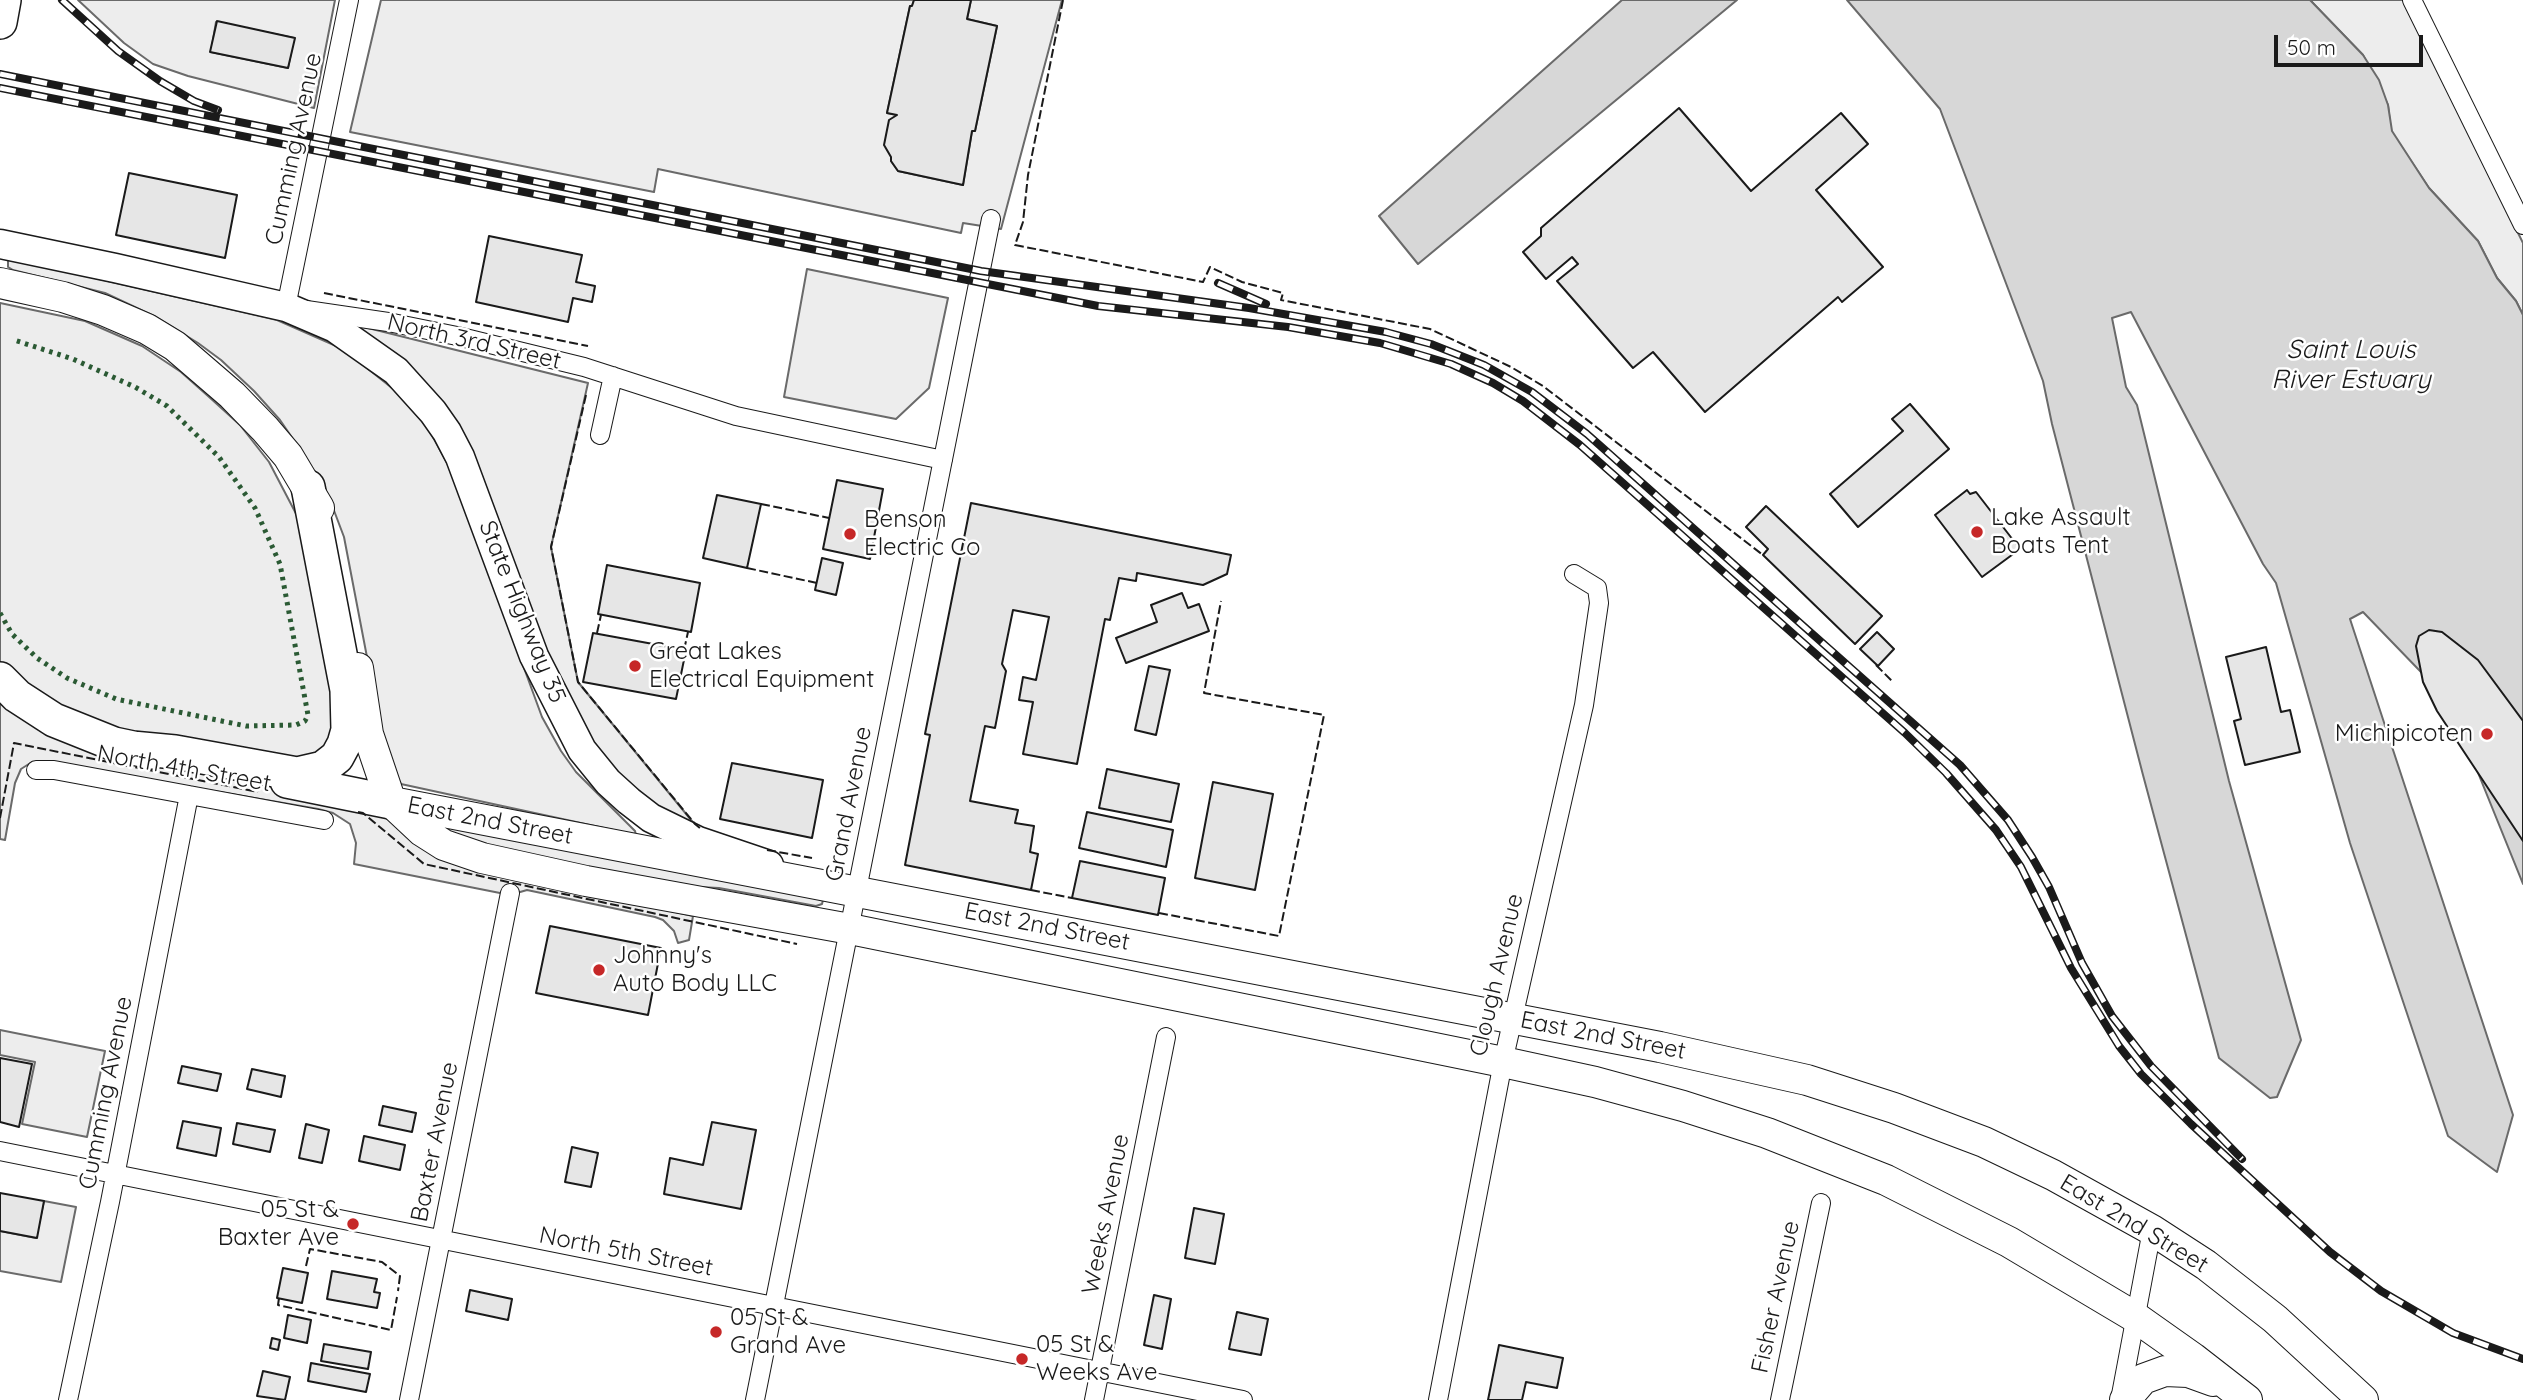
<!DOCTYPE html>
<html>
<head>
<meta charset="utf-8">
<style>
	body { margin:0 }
	#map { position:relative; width:2523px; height:1400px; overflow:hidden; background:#fff; font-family:Quicksand,sans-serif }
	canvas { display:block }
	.scale { position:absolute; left:2274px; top:35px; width:149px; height:32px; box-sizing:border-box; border:4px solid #1a1a1a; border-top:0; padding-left:9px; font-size:21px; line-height:24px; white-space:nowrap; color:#1a1a1a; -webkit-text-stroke:5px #fff; paint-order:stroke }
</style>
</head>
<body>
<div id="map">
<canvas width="2523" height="1400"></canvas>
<div class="scale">50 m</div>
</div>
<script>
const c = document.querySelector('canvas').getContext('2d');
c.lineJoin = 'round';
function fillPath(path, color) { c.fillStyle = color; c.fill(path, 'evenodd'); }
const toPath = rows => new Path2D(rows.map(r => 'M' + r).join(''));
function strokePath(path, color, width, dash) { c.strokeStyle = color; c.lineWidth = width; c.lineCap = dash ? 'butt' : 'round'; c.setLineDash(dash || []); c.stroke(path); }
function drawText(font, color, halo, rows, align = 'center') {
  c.font = font + ' Quicksand,sans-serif'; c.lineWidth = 5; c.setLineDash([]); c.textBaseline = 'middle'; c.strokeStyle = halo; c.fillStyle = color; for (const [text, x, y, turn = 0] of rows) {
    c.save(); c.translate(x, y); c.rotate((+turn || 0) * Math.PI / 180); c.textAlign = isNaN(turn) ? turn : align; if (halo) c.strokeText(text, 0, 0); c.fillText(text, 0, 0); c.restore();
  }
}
const built = toPath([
	[78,0,335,0,314,108,188,76,153,64,124,43,78,0],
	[216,22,294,38,288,68,211,52,216,22],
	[381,0,914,0,912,6,910,6,887,113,897,115,891,161,898,171,963,185,972,131,975,131,997,26,967,19,971,0,1062,0,1001,229,963,223,961,233,658,169,654,192,350,132,381,0],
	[2310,0,2403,0,2523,243,2523,315,2516,301,2497,278,2478,241,2429,188,2391,131,2388,105,2363,55,2310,0],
	[8,258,277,320,343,349,397,392,428,428,452,472,542,717,561,751,576,772,635,831,636,835,401,784,396,776,380,725,344,537,330,500,304,455,280,420,254,391,221,360,198,343,156,317,105,293,13,270,8,267,8,258],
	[807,269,948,298,929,388,896,419,784,397,807,269],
	[0,303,85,321,142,346,181,372,208,396,240,425,269,462,303,527,314,558,336,733,313,761,123,732,73,715,7,670,0,662,0,303],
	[360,326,588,383,551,547,578,682,705,837,656,810,602,762,560,689,482,476,467,445,392,352,359,329,360,326],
	[0,695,384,805,493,871,693,916,689,940,678,943,674,931,663,920,655,917,527,890,510,895,354,864,356,843,350,824,333,813,318,809,52,763,32,762,21,769,15,783,5,840,0,839,0,695],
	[432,816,823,900,822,904,816,906,719,888,659,885,491,849,440,829,432,816],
	[0,1030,105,1051,87,1137,22,1124,35,1062,0,1055,0,1030],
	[44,1201,76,1207,61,1282,0,1271,0,1231,36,1238,44,1201]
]);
const water = toPath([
	[1622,0,1737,0,1418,264,1379,216,1622,0],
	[1847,0,2310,0,2363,55,2379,80,2388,105,2392,131,2429,188,2478,241,2497,278,2516,301,2523,315,2523,884,2449,701,2363,612,2350,619,2513,1115,2497,1172,2448,1136,2350,843,2276,583,2263,564,2131,312,2112,318,2126,387,2137,405,2229,781,2301,1040,2277,1097,2270,1098,2219,1058,2143,775,2052,424,2043,381,1940,109,1847,0]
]);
const building = toPath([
	[914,0,971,0,967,19,997,26,975,131,972,131,963,185,898,171,891,161,891,157,884,145,889,120,897,115,887,113,910,6,912,6,914,0],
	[217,21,295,38,288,68,210,52,217,21],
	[1679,108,1751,191,1841,113,1868,144,1816,190,1883,267,1842,302,1838,297,1705,412,1653,352,1633,368,1557,281,1578,264,1572,257,1546,279,1523,252,1541,236,1541,228,1679,108],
	[129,173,237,195,225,258,116,235,129,173],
	[489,236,582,255,576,282,595,286,592,302,573,298,568,322,476,302,489,236],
	[1910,404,1949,449,1858,527,1830,494,1903,431,1892,419,1910,404],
	[837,480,883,489,870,559,823,549,837,480],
	[1967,490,1970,494,1976,492,2020,549,1982,577,1935,515,1967,490],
	[717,495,761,504,747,568,703,558,717,495],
	[971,503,1231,555,1227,574,1203,585,1137,573,1136,581,1119,578,1110,620,1105,619,1077,764,1023,754,1033,702,1019,700,1023,677,1036,680,1049,617,1013,610,1002,664,1006,671,995,728,985,726,970,801,1018,810,1015,823,1034,826,1030,852,1038,854,1031,890,905,865,930,735,925,734,971,503],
	[1766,506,1882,616,1855,644,1763,555,1768,549,1746,527,1766,506],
	[822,558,843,563,836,595,815,590,822,558],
	[607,565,700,583,691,632,598,614,607,565],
	[1182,593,1188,608,1199,604,1209,631,1126,663,1116,638,1157,622,1151,605,1182,593],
	[2429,630,2442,632,2478,660,2523,721,2523,841,2437,711,2423,682,2416,646,2419,636,2429,630],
	[1877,632,1894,649,1878,666,1860,649,1877,632],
	[593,633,686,650,676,699,583,682,593,633],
	[2266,647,2281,712,2290,710,2300,752,2245,765,2234,721,2241,719,2226,657,2266,647],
	[1149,666,1170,670,1156,735,1135,730,1149,666],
	[732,763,823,780,812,838,720,819,732,763],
	[1107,769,1179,784,1171,822,1099,808,1107,769],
	[1213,782,1273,794,1255,890,1195,878,1213,782],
	[1087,812,1173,830,1166,867,1079,848,1087,812],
	[1080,861,1165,878,1158,915,1072,898,1080,861],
	[550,926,661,948,648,1015,536,993,550,926],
	[0,1058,32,1064,19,1127,0,1122,0,1058],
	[182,1066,221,1074,217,1091,178,1083,182,1066],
	[252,1069,285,1076,281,1097,247,1089,252,1069],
	[383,1106,416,1113,412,1132,379,1125,383,1106],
	[183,1121,221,1128,216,1156,177,1148,183,1121],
	[712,1122,756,1130,741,1209,664,1194,670,1158,703,1165,712,1122],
	[237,1123,275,1130,270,1152,233,1144,237,1123],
	[306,1124,329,1130,322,1163,299,1158,306,1124],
	[364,1136,405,1145,400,1170,359,1161,364,1136],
	[572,1147,598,1153,591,1187,565,1182,572,1147],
	[0,1193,44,1201,37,1238,0,1231,0,1193],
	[1194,1208,1224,1214,1215,1264,1185,1258,1194,1208],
	[283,1268,308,1273,302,1303,277,1298,283,1268],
	[332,1271,377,1279,374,1292,380,1293,377,1308,327,1299,332,1271],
	[470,1290,512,1299,508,1320,466,1311,470,1290],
	[1154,1295,1171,1299,1162,1349,1144,1345,1154,1295],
	[1237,1312,1268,1319,1261,1355,1229,1349,1237,1312],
	[288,1315,311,1320,307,1343,284,1338,288,1315],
	[272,1338,280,1340,278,1350,270,1348,272,1338],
	[324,1344,371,1352,368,1369,321,1361,324,1344],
	[1499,1345,1563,1358,1557,1388,1526,1382,1522,1400,1488,1400,1499,1345],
	[311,1363,370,1374,366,1392,308,1381,311,1363],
	[263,1371,290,1377,285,1400,257,1396,263,1371]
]);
const minor = toPath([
	[349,0,286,307,388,322,457,336,584,367,736,416,943,460],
	[2412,0,2523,225],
	[600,435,613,376],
	[36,770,54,770,324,820],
	[0,1151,1243,1400],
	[68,1400,110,1202,189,795],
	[409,1400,510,893],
	[755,1400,991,219],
	[1094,1400,1166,1037],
	[1438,1400,1503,1062,1584,705,1599,603,1597,588,1574,574],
	[1780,1400,1821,1203],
	[2120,1400,2152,1230]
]);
const primary = toPath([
	[0,244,115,268,286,307,335,328,396,371,433,412,447,432,460,457,534,656,582,750,608,782,629,801,651,818,698,841,769,865]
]);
const trunk = toPath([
	[0,283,63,297,103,310,147,329,175,346,232,395,265,429,288,456,319,508],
	[358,668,368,734,391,802,422,831,444,845,482,858,586,881,850,929,1503,1062,1595,1082,1683,1106,1767,1133,1886,1180,2009,1242,2135,1317,2193,1358,2247,1400],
	[392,802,1660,1047,1807,1080,1894,1108,1984,1142,2053,1175,2152,1230,2206,1265,2275,1319,2363,1400],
	[2125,1400,2143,1379,2165,1371,2188,1372,2213,1381]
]);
const motorway = toPath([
	[0,22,4,0],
	[0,679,17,696,54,720,114,744,152,752],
	[132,748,175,752,297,774,323,768,337,757,344,744,348,730,347,690,308,487],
	[287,781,391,802]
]);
const rail = toPath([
	[62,0,118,51,160,81,194,101,218,110],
	[0,74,981,271,1249,308,1386,332,1431,344,1484,365,1532,392,1587,434,1960,765,2008,820,2032,857,2049,887,2082,963,2112,1016,2151,1066,2242,1159],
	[0,88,1063,299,1098,306,1288,327,1380,343,1451,364,1493,383,1523,401,1580,445,1905,733,1946,773,1996,830,2021,867,2071,968,2119,1046,2141,1074,2191,1124,2330,1252,2381,1291,2453,1333,2523,1359],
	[1218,283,1266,304]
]);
const hedge = toPath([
	[0,613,12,634,37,658,67,678,116,699,246,726,296,725,305,721,308,715,280,564,255,508,219,457,167,406,135,387,73,359,14,340]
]);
const fence = toPath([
	[1063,0,1028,175,1023,222,1015,245,1203,282,1210,267,1242,282,1283,293,1281,300,1430,329,1511,367,1543,386,1763,555],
	[324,293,588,346],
	[586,395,551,547,578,682,695,824,701,829],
	[761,504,829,518],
	[747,568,817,583],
	[597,633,601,615],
	[684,650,688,632],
	[1876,665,1893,682],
	[358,812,363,813,424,864,797,944],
	[0,818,14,743,258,792],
	[767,850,812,858],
	[1031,890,1072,898],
	[1159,913,1279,936,1324,715,1204,693,1221,601],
	[306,1266,310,1249,382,1262,400,1276,398,1291],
	[279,1298,278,1305,391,1330,397,1297]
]);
const markers = [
	[1977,532,7,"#c62828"],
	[850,534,7,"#c62828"],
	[635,666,7,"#c62828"],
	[2487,734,7,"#c62828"],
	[599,970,7,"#c62828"],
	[353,1224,7,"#c62828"],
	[716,1332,7,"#c62828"],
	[1022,1359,7,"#c62828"]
];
const streetNames = [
	["Cumming Avenue",294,149,-78],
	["North 3rd Street",474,342,13],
	["State Highway 35",522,612,68],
	["North 4th Street",184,769,10],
	["Grand Avenue",849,804,-79],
	["East 2nd Street",490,821,11],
	["East 2nd Street",1047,927,11],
	["Clough Avenue",1497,975,-77],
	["East 2nd Street",1603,1036,11],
	["Cumming Avenue",106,1093,-79],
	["Baxter Avenue",435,1142,-79],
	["Weeks Avenue",1106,1214,-79],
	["East 2nd Street",2134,1224,31],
	["North 5th Street",626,1252,11],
	["Fisher Avenue",1776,1297,-78]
];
const poiNames = [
	["Lake Assault",1991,518],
	["Boats Tent",1991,546],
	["Benson",864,520],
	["Electric Co",864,548],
	["Great Lakes",649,652],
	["Electrical Equipment",649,680],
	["Michipicoten",2473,734,"right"],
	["Johnny's",613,956],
	["Auto Body LLC",613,984],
	["05 St &",339,1210,"right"],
	["Baxter Ave",339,1238,"right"],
	["05 St &",730,1318],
	["Grand Ave",730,1346],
	["05 St &",1036,1345],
	["Weeks Ave",1036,1373]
];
const waterNames = [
	["Saint Louis",2351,350],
	["River Estuary",2351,380]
];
fillPath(built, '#ededed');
strokePath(built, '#6a6a6a', 2);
fillPath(water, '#d7d7d7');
strokePath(water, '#6a6a6a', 2);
fillPath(building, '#e6e6e6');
strokePath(building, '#1a1a1a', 2);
strokePath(minor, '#1a1a1a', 20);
strokePath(primary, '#1a1a1a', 31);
strokePath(trunk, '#1a1a1a', 32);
strokePath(motorway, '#1a1a1a', 36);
strokePath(minor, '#fff', 18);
strokePath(primary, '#fff', 28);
strokePath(trunk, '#fff', 30);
strokePath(motorway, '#fff', 33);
strokePath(rail, '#1a1a1a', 8);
strokePath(rail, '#fff', 5, [16]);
strokePath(hedge, '#2b5a34', 5, [3.5, 5]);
strokePath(fence, '#1a1a1a', 2, [9, 3.5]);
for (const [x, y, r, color] of markers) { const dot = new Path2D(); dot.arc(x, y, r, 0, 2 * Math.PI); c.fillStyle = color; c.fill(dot); strokePath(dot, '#fff', 2.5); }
drawText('24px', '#1a1a1a', '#fff', streetNames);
drawText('24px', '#1a1a1a', '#fff', poiNames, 'left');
drawText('italic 26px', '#1a1a1a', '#fff', waterNames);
</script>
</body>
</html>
